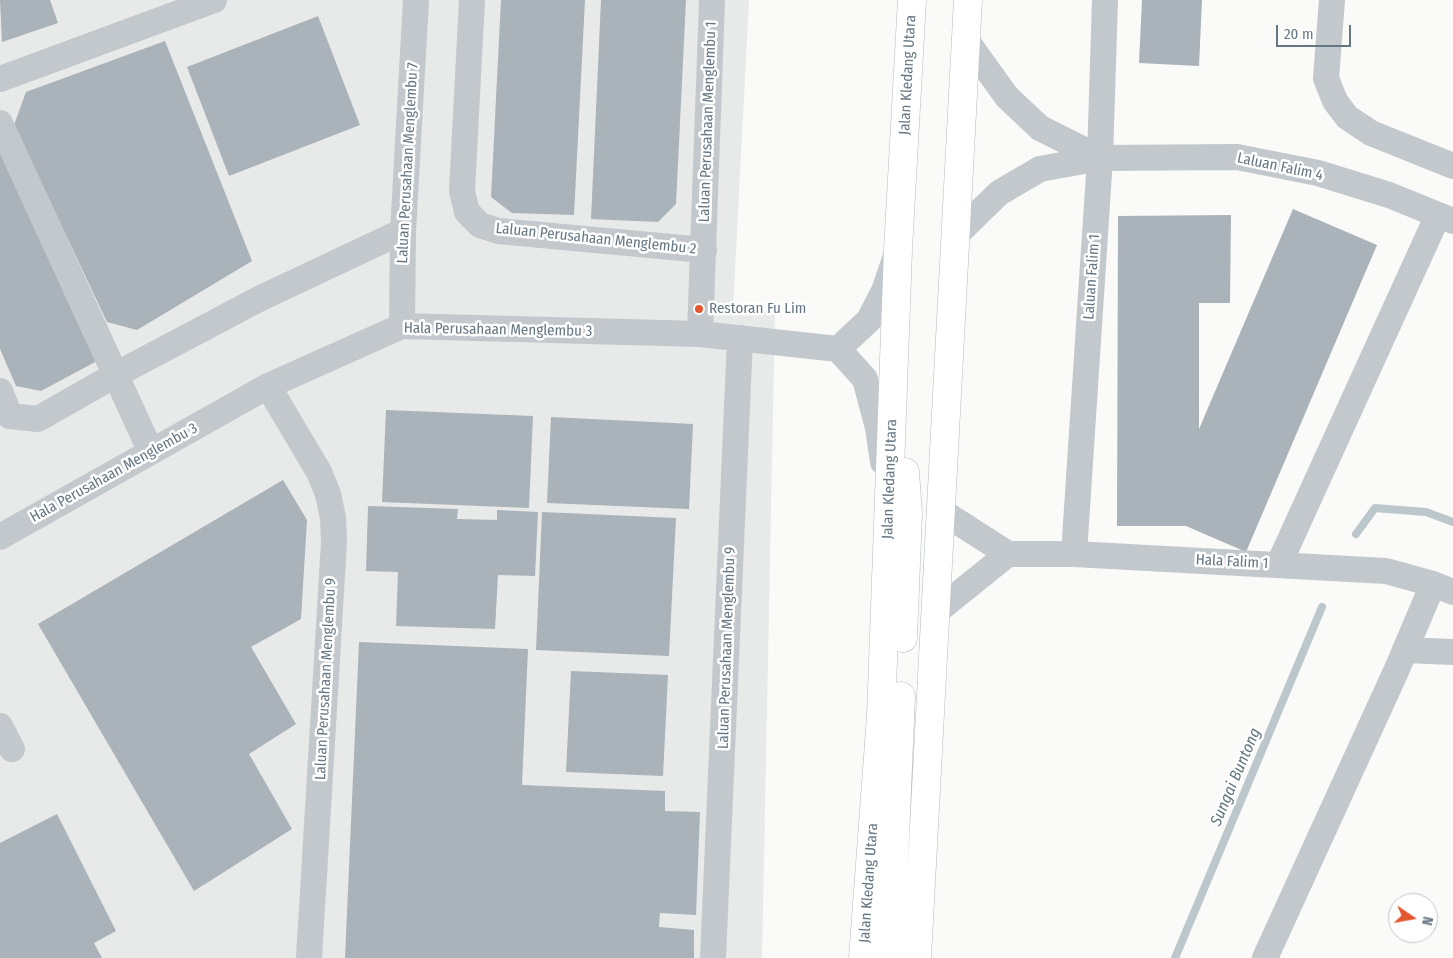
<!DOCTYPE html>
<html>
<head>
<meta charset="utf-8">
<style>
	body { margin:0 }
	#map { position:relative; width:1453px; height:958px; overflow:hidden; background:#fafaf8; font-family:"Fira Sans Condensed",sans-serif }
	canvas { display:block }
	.north { position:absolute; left:1388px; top:893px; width:50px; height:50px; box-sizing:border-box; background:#fff; border:1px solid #c1c8cd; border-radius:50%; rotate:102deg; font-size:14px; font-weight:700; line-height:20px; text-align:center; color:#657683 }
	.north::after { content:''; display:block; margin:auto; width:18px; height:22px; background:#e4572e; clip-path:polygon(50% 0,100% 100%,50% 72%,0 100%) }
	.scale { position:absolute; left:1276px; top:25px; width:75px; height:22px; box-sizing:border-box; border:2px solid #657683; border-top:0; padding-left:6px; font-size:15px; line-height:18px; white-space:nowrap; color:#657683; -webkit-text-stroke:4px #fff; paint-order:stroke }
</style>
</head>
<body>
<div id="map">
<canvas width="1453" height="958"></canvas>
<div class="north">N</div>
<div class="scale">20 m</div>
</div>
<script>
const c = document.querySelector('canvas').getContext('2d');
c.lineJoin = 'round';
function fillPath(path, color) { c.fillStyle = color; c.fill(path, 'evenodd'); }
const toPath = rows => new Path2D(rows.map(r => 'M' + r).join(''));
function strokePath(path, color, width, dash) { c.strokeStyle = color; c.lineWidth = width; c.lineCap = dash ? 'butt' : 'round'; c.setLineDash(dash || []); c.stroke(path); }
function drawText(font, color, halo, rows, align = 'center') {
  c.font = font + ' "Fira Sans Condensed",sans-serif'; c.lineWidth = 5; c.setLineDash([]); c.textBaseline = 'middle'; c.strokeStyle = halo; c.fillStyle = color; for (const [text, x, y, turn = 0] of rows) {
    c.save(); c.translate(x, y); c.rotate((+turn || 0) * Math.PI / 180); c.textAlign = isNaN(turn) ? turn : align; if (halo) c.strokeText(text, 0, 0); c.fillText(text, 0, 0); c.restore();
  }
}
const built = toPath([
	[0,0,749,0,733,309,775,311,762,958,0,958]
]);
const stream = toPath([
	[1356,534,1375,508,1426,512,1453,522],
	[1175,958,1322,607]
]);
const building = toPath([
	[0,0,50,0,58,23,2,42],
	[501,0,585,0,574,215,512,213,491,197],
	[601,0,686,0,676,204,658,222,591,219],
	[1142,0,1202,0,1199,66,1139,63],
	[318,16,360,125,229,176,187,67],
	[165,41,252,261,137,330,107,322,14,125,26,92],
	[0,139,97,361,41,391,16,386,0,349],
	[1293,209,1377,245,1246,552,1186,526,1117,526,1118,216,1231,215,1230,303,1199,303,1199,429],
	[386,410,533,416,529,508,382,502],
	[551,417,693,424,689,509,547,503],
	[283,480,307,520,301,619,251,647,296,724,249,754,292,829,194,891,38,624],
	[368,506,458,509,457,519,497,520,497,510,538,512,535,576,498,575,495,629,396,626,398,572,366,571],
	[542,512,676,518,669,656,536,650],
	[359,642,528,649,522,785,665,791,665,811,700,812,696,915,660,913,659,927,694,930,694,958,345,958],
	[571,671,668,675,663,776,566,772],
	[57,814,116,931,94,943,102,958,0,958,0,843]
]);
const minor = toPath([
	[472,0,462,191,467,212,480,225,498,231,704,250],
	[1332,0,1326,78,1335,101,1347,117,1371,133,1453,166],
	[966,40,1007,97,1040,128,1100,158],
	[0,79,214,0],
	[0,123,151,452],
	[955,236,999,193,1040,169,1100,158,1237,157,1318,173,1389,195,1453,221],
	[402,326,403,231,416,0],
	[700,334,712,0],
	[838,349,865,379,878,428,883,462],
	[838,349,869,320,884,291,895,259],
	[268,386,319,472,328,494,333,518,334,542,309,958],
	[0,391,10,416,38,419,117,374,259,299,403,231],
	[941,511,1008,554,1074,554,1386,571,1433,584,1453,592],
	[0,537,268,386,402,326,700,334,838,349],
	[1074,554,1100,158,1105,0],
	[1279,564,1438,215],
	[936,612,1008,554],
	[1405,650,1453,652],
	[0,726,12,749],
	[713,958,740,338],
	[1265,958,1397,669,1433,584]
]);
const major = toPath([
	[903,638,908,513,905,472],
	[863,958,881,716,898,250,912,0],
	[890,958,901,696],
	[917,958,968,0]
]);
const markers = [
	[699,309,5,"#e4572e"]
];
const streetNames = [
	["Jalan Kledang Utara",908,75,-87],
	["Laluan Perusahaan Menglembu 1",708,122,-88],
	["Laluan Perusahaan Menglembu 7",408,163,-87],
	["Laluan Falim 4",1280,167,12],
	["Laluan Perusahaan Menglembu 2",596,239,6],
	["Laluan Falim 1",1092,277,-86],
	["Hala Perusahaan Menglembu 3",498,330,1],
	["Hala Perusahaan Menglembu 3",114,473,-29],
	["Jalan Kledang Utara",890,479,-88],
	["Hala Falim 1",1232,562,3],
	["Laluan Perusahaan Menglembu 9",727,648,-88],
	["Laluan Perusahaan Menglembu 9",326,679,-87],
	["Jalan Kledang Utara",869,883,-86]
];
const poiNames = [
	["Restoran Fu Lim",709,309]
];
const waterNames = [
	["Sungai Buntong",1236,777,-67]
];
fillPath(built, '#e8e9e9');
strokePath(stream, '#bbc7cb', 8);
fillPath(building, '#aab3b9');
strokePath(major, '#b5babe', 29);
strokePath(minor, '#c3c8cc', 26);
strokePath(major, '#fff', 28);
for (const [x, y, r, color] of markers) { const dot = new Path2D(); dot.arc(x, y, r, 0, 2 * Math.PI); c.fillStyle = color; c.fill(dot); strokePath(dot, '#fff', 2); }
drawText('15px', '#657683', '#fff', streetNames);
drawText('15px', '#657683', '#fff', poiNames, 'left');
drawText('italic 16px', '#60757c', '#fff', waterNames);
</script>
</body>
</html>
